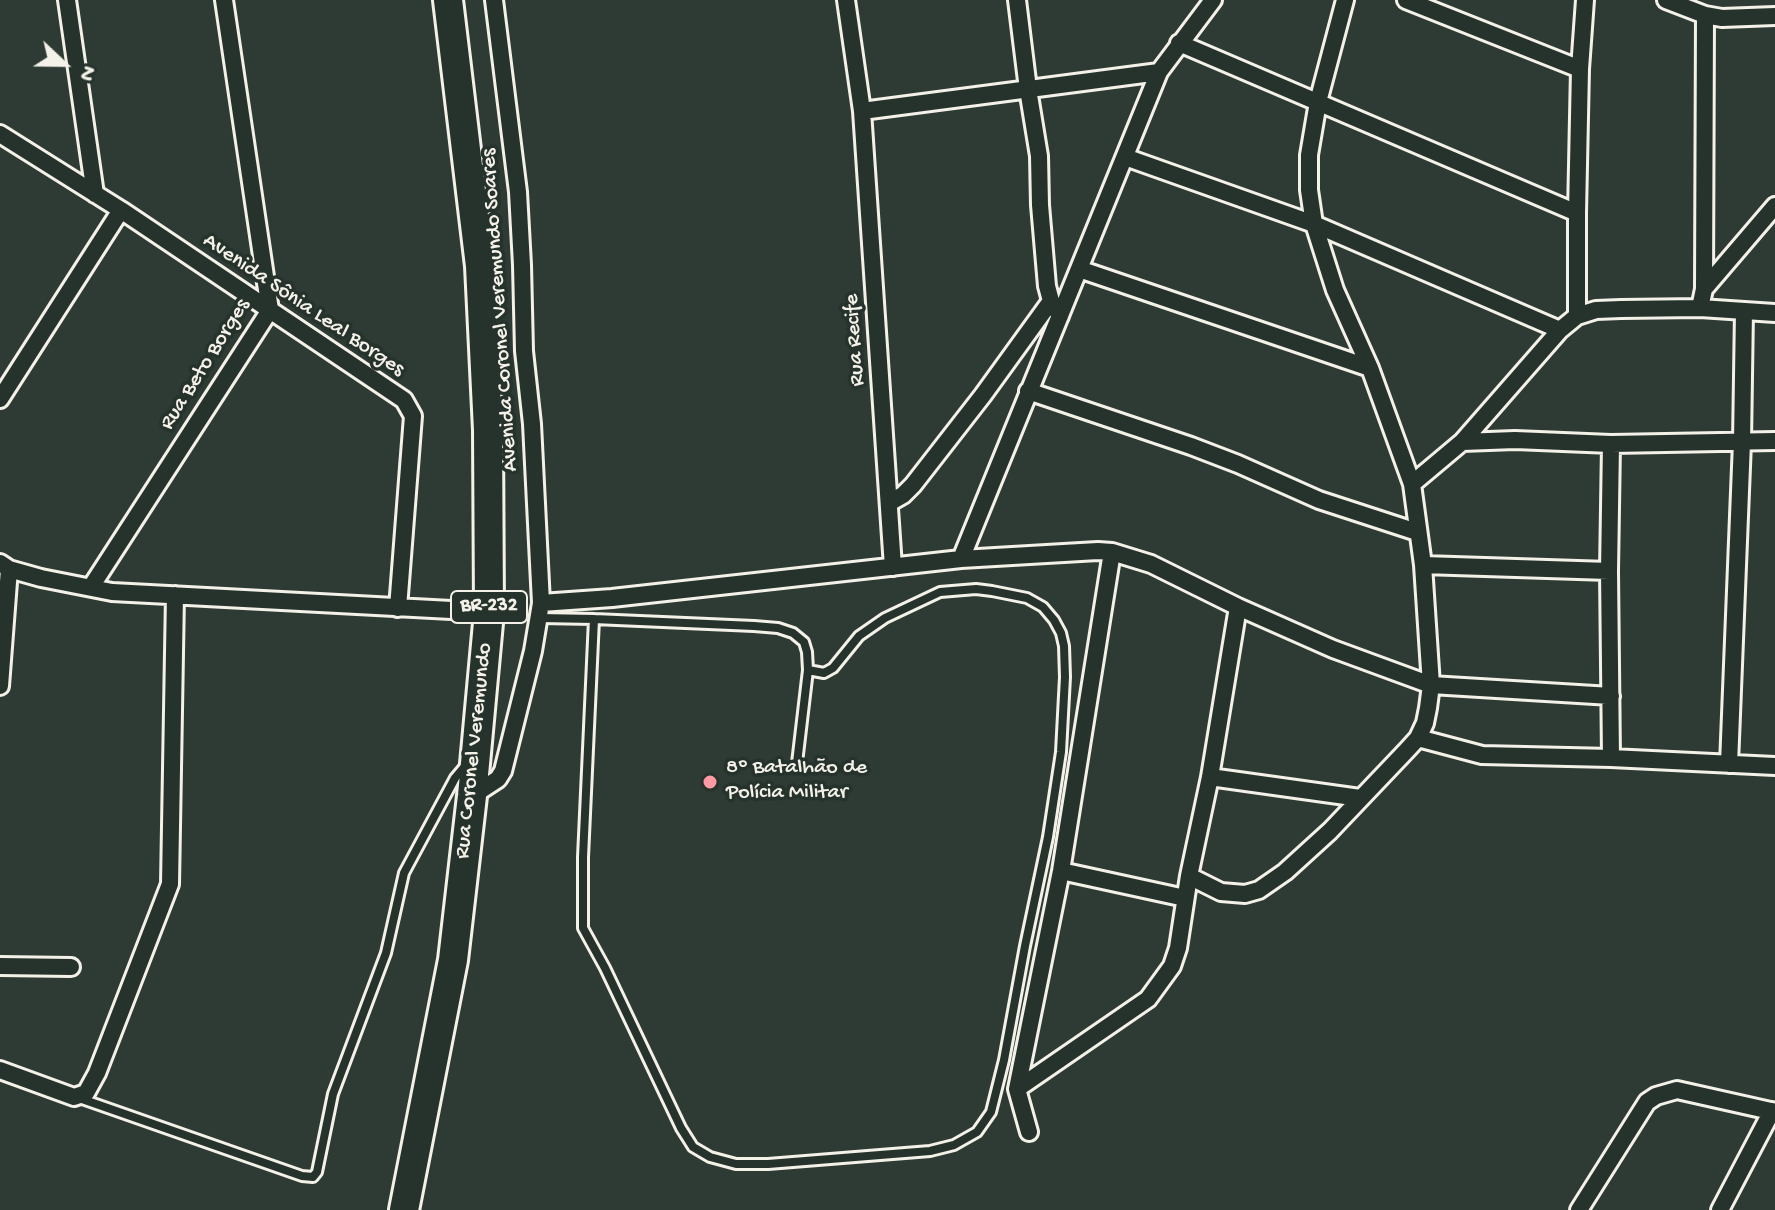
<!DOCTYPE html>
<html>
<head>
<meta charset="utf-8">
<style>
	body { margin:0 }
	#map { position:relative; width:1775px; height:1210px; overflow:hidden; background:#2e3b34; font-family:"Gochi Hand",sans-serif }
	canvas { display:block }
	.north { position:absolute; left:24px; top:24px; width:80px; height:80px; -webkit-text-stroke:6px #26332d; paint-order:stroke; rotate:112deg; font-size:22px; font-weight:700; line-height:32px; text-align:center; color:#f4f1e8 }
	.north::after { content:''; display:block; margin:auto; width:28px; height:36px; background:#f4f1e8; clip-path:polygon(50% 0,100% 100%,50% 72%,0 100%) }
</style>
</head>
<body>
<div id="map">
<canvas width="1775" height="1210"></canvas>
<div class="north">N</div>
</div>
<script>
const c = document.querySelector('canvas').getContext('2d');
c.lineJoin = 'round';
const toPath = rows => new Path2D(rows.map(r => 'M' + r).join(''));
function strokePath(path, color, width, dash) { c.strokeStyle = color; c.lineWidth = width; c.lineCap = dash ? 'butt' : 'round'; c.setLineDash(dash || []); c.stroke(path); }
function drawText(font, color, halo, rows, align = 'center') {
  c.font = font + ' "Gochi Hand",sans-serif'; c.lineWidth = 7; c.setLineDash([]); c.textBaseline = 'middle'; c.strokeStyle = halo; c.fillStyle = color; for (const [text, x, y, turn = 0] of rows) {
    c.save(); c.translate(x, y); c.rotate((+turn || 0) * Math.PI / 180); c.textAlign = isNaN(turn) ? turn : align; if (halo) c.strokeText(text, 0, 0); c.fillText(text, 0, 0); c.restore();
  }
}
const service = toPath([
	[540,618,594,619,754,626,778,628,793,633,804,642,807,652,808,670,824,673,833,668,859,636,885,618,940,592,976,589,992,591,1027,598,1043,607,1054,620,1061,633,1064,646,1065,677,1061,752,1048,837,1025,946,1004,1060,991,1112,977,1132,954,1145,930,1151,768,1164,736,1164,710,1157,693,1147,681,1128,605,968,583,928,583,857,594,619],
	[797,763,808,670],
	[79,1098,302,1176,313,1177,317,1172,333,1094,386,953,404,873,455,778,466,765]
]);
const minor = toPath([
	[67,0,95,194],
	[846,0,862,111,1159,72],
	[1017,0,1028,89,1039,156,1040,205,1047,286,1051,301,1060,316],
	[1406,0,1580,69],
	[1666,0,1705,15,1722,18,1775,16],
	[1179,43,1577,213],
	[862,111,893,567],
	[0,134,121,210,404,400,413,416,398,608],
	[1125,157,1314,224,1560,330],
	[1079,269,1370,368],
	[1704,289,1775,206],
	[1700,308,1704,289,1705,15],
	[1577,316,1577,213,1580,69,1585,0],
	[1028,391,1191,446,1238,464,1319,500,1417,532],
	[0,399,121,210],
	[1462,442,1515,440,1611,444,1775,441],
	[1611,444,1609,571,1611,758],
	[1412,484,1462,442,1560,330,1577,316,1596,310,1621,309,1700,308,1775,313],
	[889,503,903,495,913,485,983,395,1051,301],
	[961,559,1159,72,1213,0],
	[0,563,9,569,41,578,112,592,489,612],
	[1423,565,1609,571],
	[91,587,270,310,224,0],
	[541,603,612,598,961,559,1098,551,1112,552,1151,564,1238,607,1333,649,1431,685,1611,696],
	[0,686,9,569],
	[1418,738,1482,755,1611,758,1775,766],
	[1729,764,1742,442,1744,311],
	[1210,777,1360,798],
	[472,796,498,779,503,771,533,651,541,603,532,424,524,351,522,265,518,192,494,0],
	[1061,871,1185,898],
	[1189,876,1221,892,1245,894,1259,890,1285,872,1330,831,1407,750,1418,738,1425,723,1428,708,1431,685,1423,565,1412,484,1370,368,1335,290,1314,224,1309,190,1309,155,1318,102,1345,0],
	[0,966,71,967],
	[0,1070,74,1097,86,1093,97,1073,170,884,175,595],
	[1017,1089,1148,999,1172,966,1178,948,1189,876,1210,777,1238,607],
	[1029,1132,1017,1089,1061,871,1112,552],
	[1579,1210,1647,1102,1656,1096,1677,1090,1775,1112],
	[1720,1210,1772,1111]
]);
const trunk = toPath([
	[404,1210,453,960,472,796,489,612,488,430,480,266,448,0]
]);
const markers = [
	[710,782,8,"#ff9aa2"]
];
const shields = [
	[489,607,76]
];
const shieldNames = [
	["BR-232",489,607]
];
const streetNames = [
	["Avenida Sônia Leal Borges",303,306,34],
	["Avenida Coronel Veremundo Soares",501,310,-94],
	["Rua Recife",856,340,-94],
	["Rua Beto Borges",206,365,-58],
	["Rua Coronel Veremundo",475,751,-84]
];
const poiNames = [
	["8º Batalhão de",726,769],
	["Polícia Militar",726,794]
];
strokePath(service, '#f4f1e8', 14);
strokePath(minor, '#f4f1e8', 22);
strokePath(trunk, '#f4f1e8', 34);
strokePath(service, '#26332d', 8);
strokePath(minor, '#26332d', 16);
strokePath(trunk, '#26332d', 28);
for (const [x, y, r, color] of markers) { const dot = new Path2D(); dot.arc(x, y, r, 0, 2 * Math.PI); c.fillStyle = color; c.fill(dot); strokePath(dot, '#26332d', 3); }
for (const [x, y, w] of shields) { const box = new Path2D(); box.roundRect(x - w / 2, y - 16, w, 32, 6); c.fillStyle = '#26332d'; c.fill(box); strokePath(box, '#f4f1e8', 2); }
drawText('bold 20px', '#f4f1e8', null, shieldNames);
drawText('22px', '#f4f1e8', '#26332d', streetNames);
drawText('22px', '#f4f1e8', '#26332d', poiNames, 'left');
</script>
</body>
</html>
